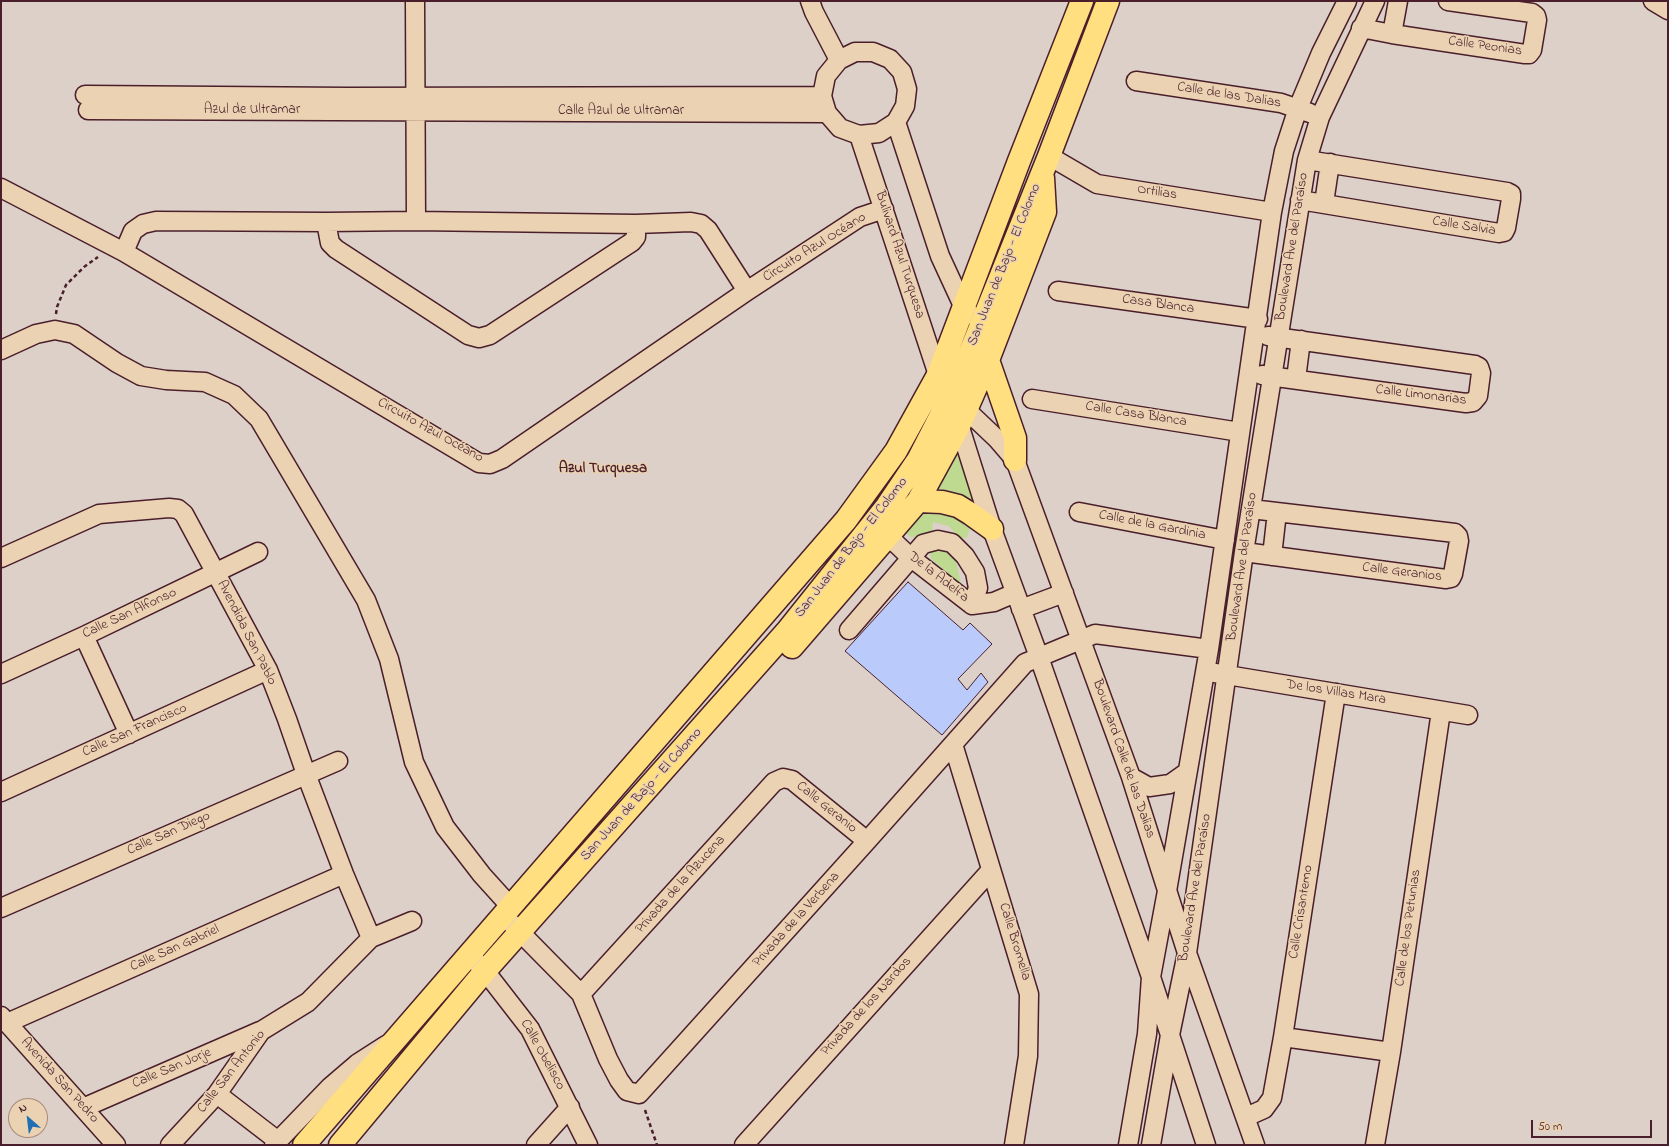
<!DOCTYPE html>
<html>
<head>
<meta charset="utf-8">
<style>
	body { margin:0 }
	#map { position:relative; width:1669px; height:1146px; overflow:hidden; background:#dcd0c8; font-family:"Indie Flower",sans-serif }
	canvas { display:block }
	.frame { position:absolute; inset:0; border:2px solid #4a1f2b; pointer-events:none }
	.north { position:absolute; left:8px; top:1098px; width:40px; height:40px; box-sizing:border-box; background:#ead2b2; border:1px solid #aa8a7c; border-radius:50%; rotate:332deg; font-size:11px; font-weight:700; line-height:16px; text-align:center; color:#4a1f2b }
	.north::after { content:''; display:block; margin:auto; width:14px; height:18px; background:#1f6fb2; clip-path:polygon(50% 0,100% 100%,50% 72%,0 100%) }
	.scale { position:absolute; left:1531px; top:1120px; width:121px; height:18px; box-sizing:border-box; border:2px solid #4a1f2b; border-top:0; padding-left:5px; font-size:12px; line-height:14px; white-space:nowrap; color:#4a1f2b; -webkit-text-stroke:3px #ead2b2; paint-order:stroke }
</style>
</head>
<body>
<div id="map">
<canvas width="1669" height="1146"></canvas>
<div class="frame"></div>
<div class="north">N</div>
<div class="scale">50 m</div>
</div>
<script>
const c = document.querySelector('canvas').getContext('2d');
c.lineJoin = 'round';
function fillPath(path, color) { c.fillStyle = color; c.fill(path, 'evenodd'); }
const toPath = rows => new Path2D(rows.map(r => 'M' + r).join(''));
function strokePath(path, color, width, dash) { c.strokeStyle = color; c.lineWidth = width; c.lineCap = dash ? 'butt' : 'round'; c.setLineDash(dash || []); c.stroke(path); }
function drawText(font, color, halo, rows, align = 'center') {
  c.font = font + ' "Indie Flower",sans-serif'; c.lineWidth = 3; c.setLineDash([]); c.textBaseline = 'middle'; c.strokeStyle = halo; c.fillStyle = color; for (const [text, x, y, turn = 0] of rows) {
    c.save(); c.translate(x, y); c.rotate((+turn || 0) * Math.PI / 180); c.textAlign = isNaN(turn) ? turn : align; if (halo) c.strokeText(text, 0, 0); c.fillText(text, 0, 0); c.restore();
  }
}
const green = toPath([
	[959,452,984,514,932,496],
	[919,507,956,513,970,528,967,537,960,539,949,526,933,522,932,531,924,537,911,537,901,529],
	[939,549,948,553,956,561,961,584,931,559,930,551]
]);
const building = toPath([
	[908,582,963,630,970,623,992,644,958,679,967,690,981,673,988,682,942,735,845,651,908,582]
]);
const path = toPath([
	[56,314,57,307,66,285,84,267,98,257],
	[645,1110,657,1145]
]);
const minor = toPath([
	[415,1,416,221],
	[810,1,814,12,839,60],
	[1653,1,1668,10],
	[1361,28,1392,34,1525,54,1529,54,1532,50,1537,20,1536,16,1532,13,1448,1],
	[1392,34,1398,1],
	[1136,81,1281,103,1310,113],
	[85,95,348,97,822,96],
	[88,110,827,113],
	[896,122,940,256,964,308,971,315],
	[859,135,879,133,896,122,905,106,907,89,902,72,890,59,873,52,855,52,839,60,826,76,822,96,827,113,840,128,859,135,938,375,942,380],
	[1049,156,1097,184,1272,212],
	[1,188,124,252,479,463,490,464,502,459,747,291,860,217,884,209],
	[1300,200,1499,233,1504,232,1506,228,1511,199,1511,194,1507,192,1307,160],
	[1324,203,1330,163],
	[326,222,330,243,336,249,468,335,479,338,490,335,632,242,636,237,636,224],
	[124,252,133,231,143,224,156,221,326,222,416,221,636,224,691,222,701,224,708,230,747,291],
	[1058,291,1258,319],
	[1,350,36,334,55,330,74,334,117,363,141,376,166,380,205,382,234,395,259,419,366,600,389,659,414,762,445,827,482,875,510,906],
	[1262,375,1466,403,1473,402,1478,396,1481,373,1479,367,1475,365,1268,336],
	[1296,379,1301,340],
	[1032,399,1240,432],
	[957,401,997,439,1015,460,1131,777,1187,953,1255,1145],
	[957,418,992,529,1039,657,1151,977,1206,1145],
	[1079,512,1225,540],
	[888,536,910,557,972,605,994,602,1015,593],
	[1244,552,1446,579,1451,578,1453,574,1459,541,1458,536,1455,533,1251,509],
	[1272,556,1277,512],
	[1,558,99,514,169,508,178,509,184,514,268,670,287,719,306,774,344,874,371,938],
	[1021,609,1064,593],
	[849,630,923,544,938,540,952,543,965,556,975,572,978,588,972,605],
	[84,636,129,734],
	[1215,673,1468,715],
	[1,674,84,636,258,552],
	[953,744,1029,994,1028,1056,1014,1145],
	[1131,777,1149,787,1170,784,1187,772],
	[1,792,268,670],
	[1,908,338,761],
	[510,922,581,994,608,1059,619,1080,627,1091,639,1094,867,841,1025,663,1095,634,1209,649],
	[469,954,485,971,530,1029,588,1145],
	[581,994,774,782,783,778,792,780,867,841],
	[1,1016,116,1145],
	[7,1023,344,874],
	[1283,1037,1391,1052],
	[217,1094,278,1141],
	[83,1108,260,1031],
	[1246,1117,1264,1109,1272,1098,1283,1037,1336,693],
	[170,1145,217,1094,261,1031,308,1002,371,938,412,921],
	[274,1145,330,1087,358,1063,386,1045],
	[536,1145,570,1107],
	[744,1145,991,870],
	[1128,1145,1147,1034,1151,977,1167,891,1209,649,1272,212,1284,151,1298,108,1321,53,1347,1],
	[1151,1145,1170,1035,1187,953,1244,552,1307,160,1320,117,1375,1],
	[1375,1145,1391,1052,1441,711]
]);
const major = toPath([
	[988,360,1015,438,1015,460],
	[918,501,942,502,958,506,971,514,992,529],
	[792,647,918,501,959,426,988,360,1045,212,1043,178],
	[304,1145,846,520,896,451,938,375,1019,161,1082,1],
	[340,1145,485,971,787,631,887,506,918,460,959,380,1049,156,1108,1]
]);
const streetNames = [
	["Calle Peonias",1485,47,8],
	["Calle de las Dalias",1229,96,9],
	["Azul de Ultramar",252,111],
	["Calle Azul de Ultramar",621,112],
	["Ortilias",1157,193,9],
	["Calle Salvia",1464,227,9],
	["Boulevard Ave del Paraíso",1293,247,-81],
	["Circuito Azul Océano",815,248,-32],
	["Bulivard Azul Turquesa",899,255,72],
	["San Juan de Bajo - El Colomo",1005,265,-68],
	["Casa Blanca",1158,305,8],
	["Calle Limonarias",1421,396,7],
	["Calle Casa Blanca",1136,415,9],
	["Circuito Azul Océano",430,431,29],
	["Calle de la Gardinia",1152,526,11],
	["San Juan de Bajo - El Colomo",852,548,-52],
	["Boulevard Ave del Paraíso",1243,567,-82],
	["Calle Geranios",1402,573,7],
	["De la Adelfa",938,578,38],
	["Calle San Alfonso",130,614,-25],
	["Avendida San Pablo",246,633,63],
	["De los Villas Mara",1336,693,9],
	["Calle San Francisco",135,731,-24],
	["Boulevard Calle de las Dalias",1123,759,71],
	["San Juan de Bajo - El Colomo",642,795,-48],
	["Calle Geranio",826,808,39],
	["Calle San Diego",169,834,-24],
	["Privada de la Azucena",681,885,-48],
	["Boulevard Ave del Paraíso",1196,888,-81],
	["Calle Crisantemo",1302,912,-81],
	["Privada de la Verbena",797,920,-48],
	["Calle de los Petunias",1409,928,-82],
	["Calle Bromella",1014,942,73],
	["Calle San Gabriel",175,949,-24],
	["Privada de los Nardos",867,1007,-48],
	["Calle Obelisco",542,1055,61],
	["Calle San Jorje",172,1069,-23],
	["Calle San Antonio",232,1072,-52],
	["Avenida San Pedro",59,1081,48]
];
const neighbourhoodNames = [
	["Azul Turquesa",603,470]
];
fillPath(green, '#bed990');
fillPath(building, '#bacafa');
strokePath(building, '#4a1f2b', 1);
strokePath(minor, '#4a1f2b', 21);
strokePath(major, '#4a1f2b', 25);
strokePath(path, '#4a1f2b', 2.5, [4, 3]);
strokePath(minor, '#ead2b2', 18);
strokePath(major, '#ffdf80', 22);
drawText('14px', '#4a1f2b', '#ead2b2', streetNames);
drawText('bold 15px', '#4a1f2b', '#ead2b2', neighbourhoodNames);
</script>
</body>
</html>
